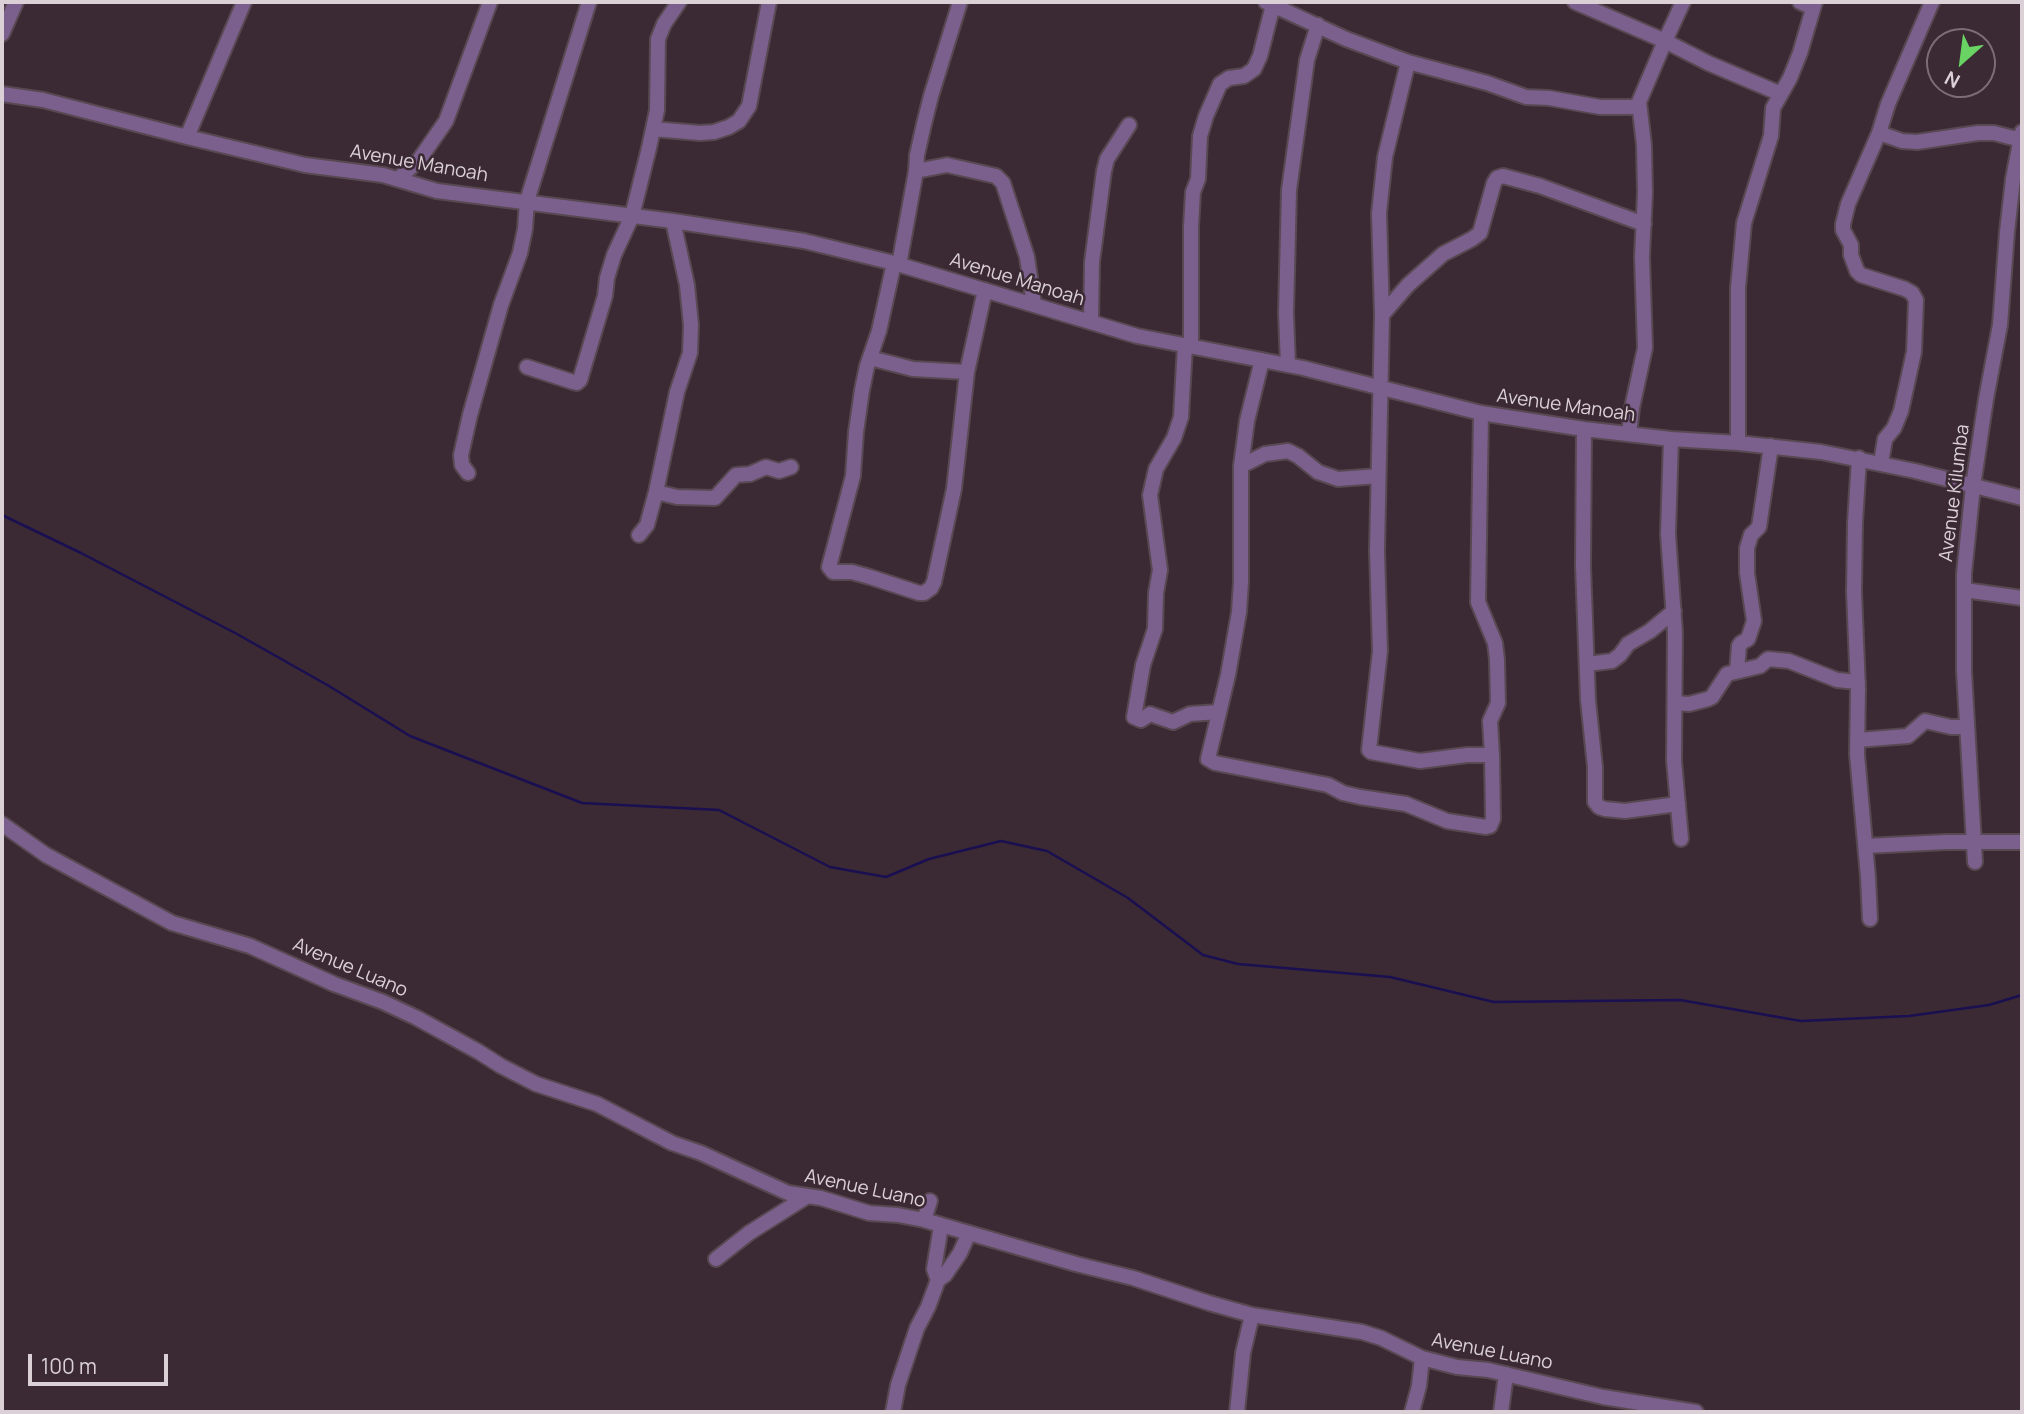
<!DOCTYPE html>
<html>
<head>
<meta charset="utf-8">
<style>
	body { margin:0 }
	#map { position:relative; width:2024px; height:1414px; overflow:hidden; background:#3b2a34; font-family:Manrope,sans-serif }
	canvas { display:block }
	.frame { position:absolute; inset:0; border:4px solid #dbd0d6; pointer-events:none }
	.north { position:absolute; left:1926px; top:28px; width:70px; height:70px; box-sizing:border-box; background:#3b2a34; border:2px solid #7b6c75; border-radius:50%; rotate:208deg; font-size:19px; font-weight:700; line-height:28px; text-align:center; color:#dbd0d6 }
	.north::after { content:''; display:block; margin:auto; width:24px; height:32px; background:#69d464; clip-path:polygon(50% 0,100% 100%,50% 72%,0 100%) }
	.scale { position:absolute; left:28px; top:1354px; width:140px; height:32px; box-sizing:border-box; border:4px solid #dbd0d6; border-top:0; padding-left:9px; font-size:21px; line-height:24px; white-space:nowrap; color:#dbd0d6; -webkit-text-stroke:5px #3b2a34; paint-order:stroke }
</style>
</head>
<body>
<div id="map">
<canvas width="2024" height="1414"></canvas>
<div class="frame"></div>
<div class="north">N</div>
<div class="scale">100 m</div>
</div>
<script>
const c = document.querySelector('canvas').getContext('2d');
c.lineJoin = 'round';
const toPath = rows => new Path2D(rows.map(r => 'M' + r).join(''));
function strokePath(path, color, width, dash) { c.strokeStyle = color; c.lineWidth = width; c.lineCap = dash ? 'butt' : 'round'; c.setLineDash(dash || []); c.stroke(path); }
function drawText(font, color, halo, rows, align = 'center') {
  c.font = font + ' Manrope,sans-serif'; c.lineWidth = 5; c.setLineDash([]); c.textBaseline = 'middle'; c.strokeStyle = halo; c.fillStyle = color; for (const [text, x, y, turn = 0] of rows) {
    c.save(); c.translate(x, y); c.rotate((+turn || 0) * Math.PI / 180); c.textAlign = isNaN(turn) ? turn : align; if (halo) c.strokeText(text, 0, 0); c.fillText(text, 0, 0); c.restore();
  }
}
const stream = toPath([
	[2,515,81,553,237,634,329,686,410,736,582,803,719,810,830,867,886,877,929,859,1001,841,1047,851,1128,898,1203,955,1238,964,1390,977,1494,1002,1680,1000,1801,1021,1909,1016,1989,1005,2022,995]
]);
const minor = toPath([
	[1266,2,1346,39,1408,62,1487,83,1526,97,1549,98,1600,107,1639,107],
	[1575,2,1665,41,1708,63,1781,94],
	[1800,2,1813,8],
	[2,34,16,2],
	[1408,62,1385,157,1379,213,1382,315,1377,551,1380,651,1369,750,1371,752,1420,761,1467,755,1492,755],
	[2,94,43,100,187,137,305,165,383,175,437,191,673,221,804,241,894,263,1137,336,1303,368,1481,413,1584,429,1671,439,1738,443,1821,452,1915,471,2022,498],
	[653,129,700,133,714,132,729,127,739,121,749,106,769,2],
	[1879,133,1902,141,1917,142,1978,133,1994,133,2021,140],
	[187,137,244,2],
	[916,171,947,165,996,176,1003,183,1027,257,1034,305],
	[398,179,419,160,446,121,490,2],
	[894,263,879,331,867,366,862,390,856,432,853,476,829,567,833,572,852,572,870,577,919,593,924,593,931,588,934,582,954,489,967,372,985,290],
	[899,265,916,171,917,155,924,124,931,96,960,2],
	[1382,315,1408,285,1443,254,1472,239,1480,233,1494,183,1497,178,1503,176,1540,186,1644,224],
	[1091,322,1092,262,1104,171,1107,159,1129,125],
	[1185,345,1181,417,1174,438,1156,469,1150,495,1160,570,1156,593,1155,629,1143,665,1134,717,1141,720,1150,714,1173,722,1190,714,1219,712],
	[1191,346,1191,227,1193,192,1198,179,1200,136,1206,116,1220,84,1229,78,1244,76,1254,69,1260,56,1273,5],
	[870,358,913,369,967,372],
	[1262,360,1247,421,1241,466,1241,582,1239,612,1228,675,1208,759,1215,763,1328,785,1343,793,1360,797,1406,804,1447,821,1486,827,1490,826,1493,819,1492,755,1490,721,1498,703,1497,660,1495,643,1478,602,1481,413],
	[1288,365,1286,313,1289,190,1307,60,1318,25],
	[527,367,573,382,577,383,580,380,605,296,607,278,614,255,632,216,649,148,657,110,658,39,664,24,679,2],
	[1584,429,1583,566,1588,700,1595,767,1595,802,1599,807,1605,809,1625,811,1678,804],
	[1629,434,1632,408,1645,348,1642,257,1645,193,1644,145,1639,102,1665,41,1683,2],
	[1671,439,1668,534,1675,633,1674,761,1681,839],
	[1738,443,1738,288,1744,223,1771,136,1773,108,1790,78,1800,53,1815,2],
	[1859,458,1855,523,1854,592,1858,689,1857,754,1868,877,1870,919],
	[1881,463,1885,439,1894,428,1901,411,1914,352,1916,300,1912,293,1905,289,1861,275,1857,271,1851,255,1851,245,1843,230,1843,224,1848,204,1879,133,1888,104,1932,2],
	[1241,466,1265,454,1288,451,1298,456,1318,472,1338,479,1378,476],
	[468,473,462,465,461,455,470,415,501,305,520,253,525,229,527,201,589,2],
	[656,492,677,497,715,498,736,475,750,474,766,467,779,471,791,467],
	[639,535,647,525,656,492,677,392,690,353,691,325,687,285,673,221],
	[1964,590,2022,598],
	[1587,664,1612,661,1620,655,1628,644,1650,631,1674,611],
	[1737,671,1739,646,1741,643,1748,639,1754,621,1747,573,1747,548,1751,535,1759,527,1771,446],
	[1675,703,1689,704,1708,699,1712,697,1727,674,1760,666,1768,659,1789,661,1837,680,1858,682],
	[1858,740,1908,736,1925,721,1951,727,1967,727],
	[2,824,46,855,172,923,250,946,334,984,383,1002,417,1018,479,1052,501,1066,536,1084,597,1104,672,1143,701,1153,788,1193,821,1198,869,1213,898,1215,924,1220,1076,1264,1133,1278,1209,1303,1252,1315,1362,1332,1381,1338,1422,1358,1457,1367,1488,1370,1603,1397,1696,1412],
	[1866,846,1946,842,2022,842],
	[1975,862,1964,671,1964,574,1973,486,1986,399,2000,325,2007,232,2013,179,2022,132],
	[924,1220,930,1201],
	[716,1259,749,1233,806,1197],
	[938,1280,934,1269,941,1226],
	[893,1412,898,1385,917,1328,928,1307,938,1280,945,1275,960,1253,969,1233],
	[1237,1412,1243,1353,1252,1315],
	[1412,1412,1419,1386,1422,1358],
	[1501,1412,1506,1374]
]);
const streetNames = [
	["Avenue Manoah",419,164,10],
	["Avenue Manoah",1017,280,17],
	["Avenue Manoah",1566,406,8],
	["Avenue Kilumba",1955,493,-83],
	["Avenue Luano",350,968,23],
	["Avenue Luano",865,1189,12],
	["Avenue Luano",1492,1352,11]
];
strokePath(stream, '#190f51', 2.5);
strokePath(minor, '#584851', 18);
strokePath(minor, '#7b5f8d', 14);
drawText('19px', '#dbd0d6', '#3b2a34', streetNames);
</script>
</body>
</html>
